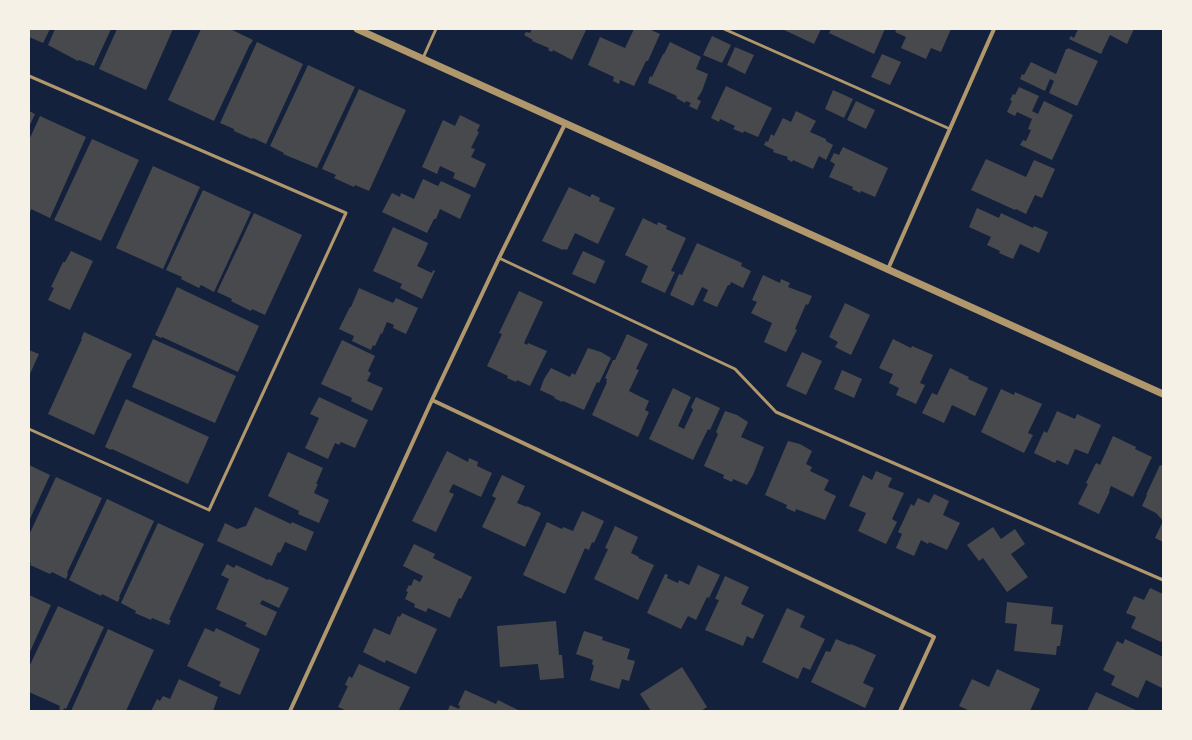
<!DOCTYPE html>
<html>
<head>
<meta charset="utf-8">
<style>
	body { margin:0 }
	#map { position:relative; width:1192px; height:740px; overflow:hidden; background:#14213d; font-family:"Alegreya Sans",sans-serif }
	canvas { display:block }
	.frame { position:absolute; inset:0; border:30px solid #f6f1e7; pointer-events:none }
</style>
</head>
<body>
<div id="map">
<canvas width="1192" height="740"></canvas>
<div class="frame"></div>
</div>
<script>
const c = document.querySelector('canvas').getContext('2d');
c.lineJoin = 'round';
function fillPath(path, color) { c.fillStyle = color; c.fill(path, 'evenodd'); }
const toPath = rows => new Path2D(rows.map(r => 'M' + r).join(''));
function strokePath(path, color, width, dash) { c.strokeStyle = color; c.lineWidth = width; c.lineCap = dash ? 'butt' : 'round'; c.setLineDash(dash || []); c.stroke(path); }
const building = toPath([
	[29,29,50,29,43,43,29,37],
	[55,29,111,29,94,66,79,60,78,61,48,45],
	[117,29,173,29,146,90,99,69],
	[201,29,230,29,253,40,250,45,250,44,214,121,168,100],
	[532,29,583,29,586,30,572,60,553,50,552,52,548,50,549,48,532,41,533,40,524,35,526,32,530,33],
	[634,29,649,29,660,34,648,61,646,61,634,86,620,80,619,84,613,81,614,77,588,65,600,37,625,48],
	[782,29,821,29,814,44],
	[831,29,885,29,874,54,829,33],
	[897,29,951,29,941,52,931,48,926,59,901,48,906,37,895,32],
	[1078,29,1134,29,1127,44,1110,35,1101,54,1069,39,1071,36,1074,38],
	[712,36,731,45,722,63,703,55],
	[257,42,303,64,266,144,253,138,252,139,234,131,234,129,220,123],
	[670,42,701,57,696,69,708,74,702,91,697,99,701,101,697,110,689,106,691,103,686,101,685,103,676,98,677,96,648,83,650,76,652,77,663,54,664,54],
	[735,47,754,55,745,74,727,65],
	[1068,48,1098,61,1077,106,1049,93,1054,81,1050,79,1045,91,1020,79,1022,74,1024,75,1031,62,1056,74,1066,49,1068,49],
	[882,54,901,62,890,85,871,77],
	[308,65,355,87,317,168,283,154,284,153,270,146],
	[726,86,772,108,758,137,744,131,743,133,733,129,735,126,720,119,719,122,711,118],
	[1019,87,1039,96,1032,111,1038,114,1044,101,1073,115,1052,160,1020,145,1023,140,1026,141,1031,130,1028,129,1032,119,1017,112,1015,116,1007,112,1012,101,1010,100,1013,94,1015,95],
	[359,89,406,110,369,191,355,185,354,187,334,178,336,175,322,169],
	[833,90,853,99,844,118,825,109],
	[856,101,875,110,866,129,847,120],
	[29,111,35,114,29,127],
	[796,111,816,121,810,132,826,139,826,141,833,145,826,160,819,156,813,169,793,160,792,162,787,159,788,157,773,152,774,150,764,145,766,141,768,142,771,134,774,136,783,118,791,122],
	[460,115,480,125,477,131,479,132,471,148,475,149,471,157,486,164,475,188,453,178,455,173,440,166,437,174,422,167,443,120,455,126],
	[40,116,86,137,50,218,31,209,31,211,29,210,29,140],
	[92,139,139,160,101,241,54,220,57,214],
	[843,147,888,168,875,197,861,191,860,193,852,189,853,187,829,177,835,164,830,161,834,153,839,155],
	[986,159,1026,177,1034,160,1055,169,1042,198,1035,195,1026,214,1016,209,1015,210,971,190],
	[153,166,200,187,163,269,116,248],
	[423,179,438,186,441,181,471,195,460,219,440,209,436,219,434,219,427,233,382,212,392,193,400,197,401,193,414,199],
	[569,187,590,197,592,194,600,198,599,201,615,208,598,244,575,233,567,250,564,249,563,250,542,241],
	[203,190,251,212,214,292,201,285,199,288,181,279,182,277,166,270],
	[977,208,999,218,1001,213,1033,228,1034,226,1048,232,1039,253,1020,244,1013,259,999,253,1000,251,987,245,991,237,969,227],
	[254,213,302,235,265,315,252,309,251,311,231,301,232,299,217,292],
	[643,218,657,225,658,222,667,226,666,229,686,238,671,271,675,272,665,293,641,282,648,266,625,255],
	[393,227,428,243,424,253,417,266,432,273,433,270,435,271,422,299,400,288,402,284,373,271],
	[697,243,742,263,741,266,751,271,743,288,731,282,730,285,728,285,717,307,703,301,708,290,702,287,693,306,670,295,679,274,682,275],
	[71,251,93,261,70,310,48,300,54,288,51,287,63,262,65,262],
	[583,251,605,261,595,284,572,274],
	[763,275,780,283,781,279,790,283,788,287,812,296,808,305,806,304,795,329,797,330,786,352,764,342,772,323,751,313,757,302,752,300],
	[177,287,259,326,238,372,162,337,161,338,155,335],
	[359,288,393,303,396,298,418,308,406,334,393,328,394,325,387,322,382,334,381,333,375,346,373,345,371,350,352,341,354,336,339,329,350,307,351,307],
	[519,291,543,302,524,343,527,345,528,343,547,351,530,386,517,380,516,382,507,378,508,376,487,366,502,334,499,333],
	[845,303,870,315,851,355,835,347,838,342,829,337],
	[84,332,132,354,129,360,128,359,94,435,48,414,82,339,81,339],
	[627,334,648,344,636,369,639,370,629,391,649,401,645,410,649,412,638,437,592,415,607,382,606,382,607,379,605,378,613,360,615,360],
	[153,339,236,376,215,423,132,387],
	[893,339,911,348,912,346,933,355,920,383,925,385,916,404,896,395,899,388,889,383,893,374,879,368],
	[342,340,375,356,368,371,371,373,367,381,383,388,372,411,351,401,352,398,321,384],
	[588,348,601,352,611,358,599,383,597,382,584,410,563,401,562,402,554,398,555,397,540,390,544,379,551,368,570,377,572,373,575,375],
	[29,350,39,354,29,376],
	[802,352,822,361,806,395,786,386],
	[950,368,969,377,968,379,988,388,975,416,952,405,944,423,922,413,932,393,937,395],
	[842,370,862,379,854,398,834,389],
	[673,388,691,397,678,426,684,429,693,410,691,407,696,397,720,408,710,430,708,429,693,460,649,439],
	[1001,389,1014,395,1015,392,1042,404,1028,433,1033,435,1024,453,981,432],
	[319,397,368,420,355,448,341,442,339,445,335,443,328,459,305,448,319,418,310,414],
	[126,399,132,402,209,437,188,484,112,449,111,450,105,447],
	[725,411,737,415,748,422,741,437,764,447,753,475,747,485,733,479,732,482,723,478,724,475,704,466,718,434,716,432],
	[1057,411,1075,419,1077,414,1101,425,1088,454,1075,449,1068,465,1057,460,1055,463,1034,453,1044,431,1047,433],
	[1113,436,1136,447,1135,449,1152,457,1133,497,1111,486,1109,491,1110,491,1099,514,1078,504,1088,484,1086,483,1096,463,1100,465],
	[788,441,800,444,812,451,806,464,812,467,810,471,829,480,824,490,836,496,825,520,796,509,795,512,786,508,787,505,765,495],
	[447,451,468,462,469,458,478,462,477,466,492,473,481,497,453,484,449,492,454,494,436,532,412,521],
	[288,452,323,468,316,484,318,484,314,493,329,500,319,523,298,514,299,511,268,496],
	[29,465,50,475,29,521],
	[1160,465,1163,466,1163,521,1156,513,1142,506,1147,495,1146,495],
	[876,471,892,478,888,487,904,493,892,519,897,522,886,544,858,531,866,513,849,506,863,475,872,480],
	[502,475,525,486,517,503,527,507,527,506,541,513,525,547,482,527,496,498,492,496],
	[56,477,102,498,67,573,68,574,66,579,52,572,50,574,30,565,31,563,29,562,29,535],
	[934,494,949,501,943,515,960,523,947,550,929,542,928,544,921,540,914,556,896,548,902,534,898,532,911,504,914,506,918,498,929,503],
	[107,499,154,521,119,597,120,597,118,602,102,594,101,596,69,580],
	[255,507,291,524,292,522,314,532,306,551,285,542,280,553,278,552,272,566,217,541,225,523,237,529,246,526],
	[582,511,604,521,594,543,592,542,589,550,585,548,565,594,523,575,547,522,562,529,563,527,573,531],
	[1163,521,1163,542,1155,538],
	[158,523,204,544,169,620,171,620,169,625,152,618,151,620,135,613,136,611,121,603],
	[615,526,638,537,631,553,639,557,638,558,654,565,638,600,594,579,608,549,605,548],
	[993,527,1001,539,1015,529,1025,544,1011,554,1028,577,1007,592,983,558,979,561,967,545],
	[414,544,435,554,433,558,435,559,472,577,461,599,459,598,450,618,428,608,426,612,414,607,415,604,405,599,408,592,406,591,409,585,411,586,414,579,420,582,423,576,403,566],
	[227,564,234,568,236,565,268,580,269,579,289,588,279,608,262,600,260,604,277,612,266,636,245,626,247,623,216,609,229,579,221,575],
	[698,565,720,575,709,598,707,597,696,620,688,616,681,629,647,613,665,574,668,575,667,578,678,583,679,580,689,585],
	[725,576,749,587,741,604,764,615,753,639,747,636,743,646,705,630,719,600,715,599],
	[1150,588,1163,594,1163,638,1161,642,1131,628,1136,617,1126,613,1134,596,1144,600],
	[29,595,51,605,29,654],
	[1007,602,1053,607,1051,624,1063,625,1060,646,1057,646,1056,655,1014,651,1017,624,1005,623],
	[58,606,104,627,66,709,64,708,63,711,59,709,60,706,29,692,29,667],
	[787,608,805,616,800,627,825,639,810,670,803,667,798,679,762,662],
	[402,613,437,629,416,674,386,660,385,663,363,652,374,628,390,635,398,616,400,617],
	[556,621,559,655,562,655,564,678,540,680,538,664,500,667,497,626],
	[205,628,214,632,216,628,260,649,240,695,219,686,221,682,187,666],
	[108,629,154,650,126,711,71,711],
	[584,631,603,637,602,640,630,649,627,659,635,661,629,681,622,679,619,689,590,680,594,666,592,664,593,660,576,654],
	[836,639,850,645,851,644,876,655,863,683,874,688,865,708,811,682,826,651,830,652],
	[1125,639,1163,657,1162,688,1146,680,1138,698,1111,685,1115,676,1103,670,1117,641,1123,644],
	[359,664,410,687,399,710,402,711,347,711,338,707,348,686,345,685,349,676,352,678],
	[682,667,707,707,701,711,651,711,640,694],
	[997,669,1040,689,1030,711,970,711,959,706,972,679,989,687],
	[179,679,218,697,213,711,151,711,157,699,160,701,163,696,170,699],
	[465,690,496,704,498,700,518,710,518,711,450,711,448,710,450,705,459,709,460,706,458,705],
	[1096,692,1138,711,1087,711]
]);
const service = toPath([
	[724,29,950,129],
	[423,58,436,29],
	[29,76,346,213,209,510,29,429],
	[499,258,735,369,776,412,1163,580]
]);
const minor = toPath([
	[888,269,994,29],
	[432,400,934,637,900,711],
	[290,711,432,400,499,258,565,124]
]);
const tertiary = toPath([
	[357,29,1163,394]
]);
fillPath(building, '#48494c');
strokePath(service, '#b1986c', 3);
strokePath(minor, '#b1986c', 4);
strokePath(tertiary, '#b1986c', 7);
</script>
</body>
</html>
